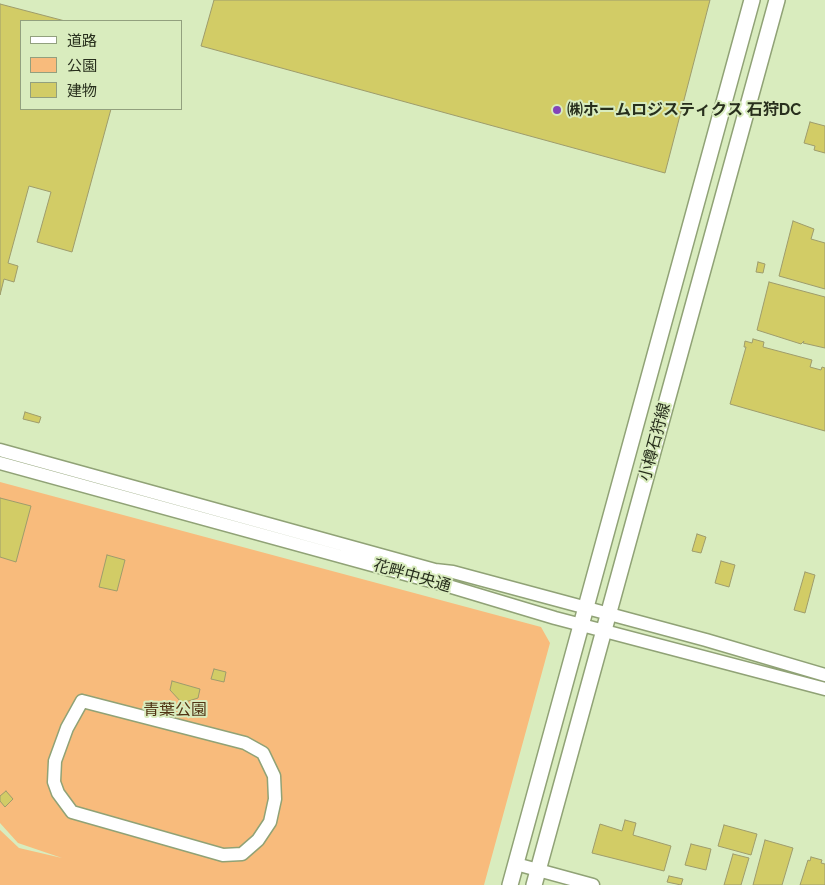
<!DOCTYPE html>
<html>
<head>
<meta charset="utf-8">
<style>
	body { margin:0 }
	#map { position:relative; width:825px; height:885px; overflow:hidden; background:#d9ecbe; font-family:Raleway,"Noto Sans JP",sans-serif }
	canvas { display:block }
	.legend { position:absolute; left:20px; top:20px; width:162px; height:90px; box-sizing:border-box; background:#d9ecbe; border:1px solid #92a07e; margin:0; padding:6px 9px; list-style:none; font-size:15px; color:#282f1d }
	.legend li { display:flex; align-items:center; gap:10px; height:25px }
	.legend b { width:25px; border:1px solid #92a07e }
</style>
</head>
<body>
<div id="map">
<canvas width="825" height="885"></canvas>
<ul class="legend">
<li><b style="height:6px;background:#fff"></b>道路</li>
<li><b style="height:14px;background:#f8bb7c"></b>公園</li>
<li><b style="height:14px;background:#d2cc66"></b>建物</li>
</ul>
</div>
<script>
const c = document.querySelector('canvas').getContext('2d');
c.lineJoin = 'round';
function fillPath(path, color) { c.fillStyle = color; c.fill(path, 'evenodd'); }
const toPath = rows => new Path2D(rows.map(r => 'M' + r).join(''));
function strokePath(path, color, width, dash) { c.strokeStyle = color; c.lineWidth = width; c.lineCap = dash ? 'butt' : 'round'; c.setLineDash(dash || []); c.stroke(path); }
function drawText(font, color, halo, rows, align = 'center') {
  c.font = font + ' Raleway,"Noto Sans JP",sans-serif'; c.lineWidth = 4; c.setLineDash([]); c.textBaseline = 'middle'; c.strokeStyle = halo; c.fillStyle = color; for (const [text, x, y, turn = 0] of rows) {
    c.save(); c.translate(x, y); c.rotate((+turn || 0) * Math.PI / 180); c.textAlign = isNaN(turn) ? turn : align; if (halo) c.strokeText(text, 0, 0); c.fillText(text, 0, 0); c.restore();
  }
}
const green = toPath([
	[0,482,541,627,550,643,484,885,0,885,0,830,19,848,62,858,18,843,0,823]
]);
const building = toPath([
	[214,0,710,0,665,173,201,46,214,0],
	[0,4,65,21,21,21,21,109,111,109,72,252,37,242,51,192,29,186,8,263,18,266,14,282,4,279,0,295,0,4],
	[810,122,825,126,825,153,814,150,815,146,804,143,810,122],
	[793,221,814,229,811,239,825,243,825,289,779,276,793,221],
	[758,262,765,264,763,273,756,272,758,262],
	[769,282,825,297,825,348,803,343,804,341,801,344,757,330,769,282],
	[753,339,764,342,763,347,812,360,810,367,821,370,822,367,825,368,825,431,730,404,746,347,744,347,745,341,752,343,753,339],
	[25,412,41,417,39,423,23,419,25,412],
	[0,498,31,506,16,562,0,557,0,498],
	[697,534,706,537,701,553,692,551,697,534],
	[107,555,125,560,117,591,99,587,107,555],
	[721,561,735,565,729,587,715,583,721,561],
	[805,572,815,575,805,613,794,610,805,572],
	[214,669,226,672,224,682,211,679,214,669],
	[172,681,200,689,198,698,182,703,170,690,172,681],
	[6,791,13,799,5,807,0,801,0,796,6,791],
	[625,820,636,823,633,835,671,846,664,871,592,853,600,824,622,831,625,820],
	[724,825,757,834,751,855,718,846,724,825],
	[765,840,793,848,782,885,753,885,765,840],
	[691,844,711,849,706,870,685,865,691,844],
	[733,854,749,858,741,885,724,885,733,854],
	[811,857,822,860,821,863,825,864,825,885,800,885,808,860,810,861,811,857],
	[669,876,683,879,681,885,667,882,669,876]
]);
const minor = toPath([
	[0,450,435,570,453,572,706,640,825,675],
	[0,463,445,585,555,618,825,689],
	[82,701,245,743,263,753,274,776,275,799,270,822,258,840,242,854,223,855,72,812,58,793,54,782,55,761,67,728,82,701],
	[516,864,593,885]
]);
const major = toPath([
	[510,885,752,0],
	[534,885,777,0]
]);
const markers = [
	[557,110,5,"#8344b9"]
];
const poiNames = [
	["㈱ホームロジスティクス 石狩DC",567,110]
];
const streetNames = [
	["小樽石狩線",655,442,-75],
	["花畔中央通",412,576,16]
];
const parkNames = [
	["青葉公園",175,710]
];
fillPath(green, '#f8bb7c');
fillPath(building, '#d2cc66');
strokePath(building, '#9e9c6c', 1);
strokePath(minor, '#90a276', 15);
strokePath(major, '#90a276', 18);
strokePath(minor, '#fff', 12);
strokePath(major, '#fff', 15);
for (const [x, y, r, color] of markers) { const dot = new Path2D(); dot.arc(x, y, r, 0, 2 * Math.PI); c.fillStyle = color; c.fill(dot); strokePath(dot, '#d9ecbe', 2); }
drawText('bold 16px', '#282f1d', '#d9ecbe', poiNames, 'left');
drawText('16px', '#282f1d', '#d9ecbe', streetNames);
drawText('16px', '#513414', '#d9ecbe', parkNames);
</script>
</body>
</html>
